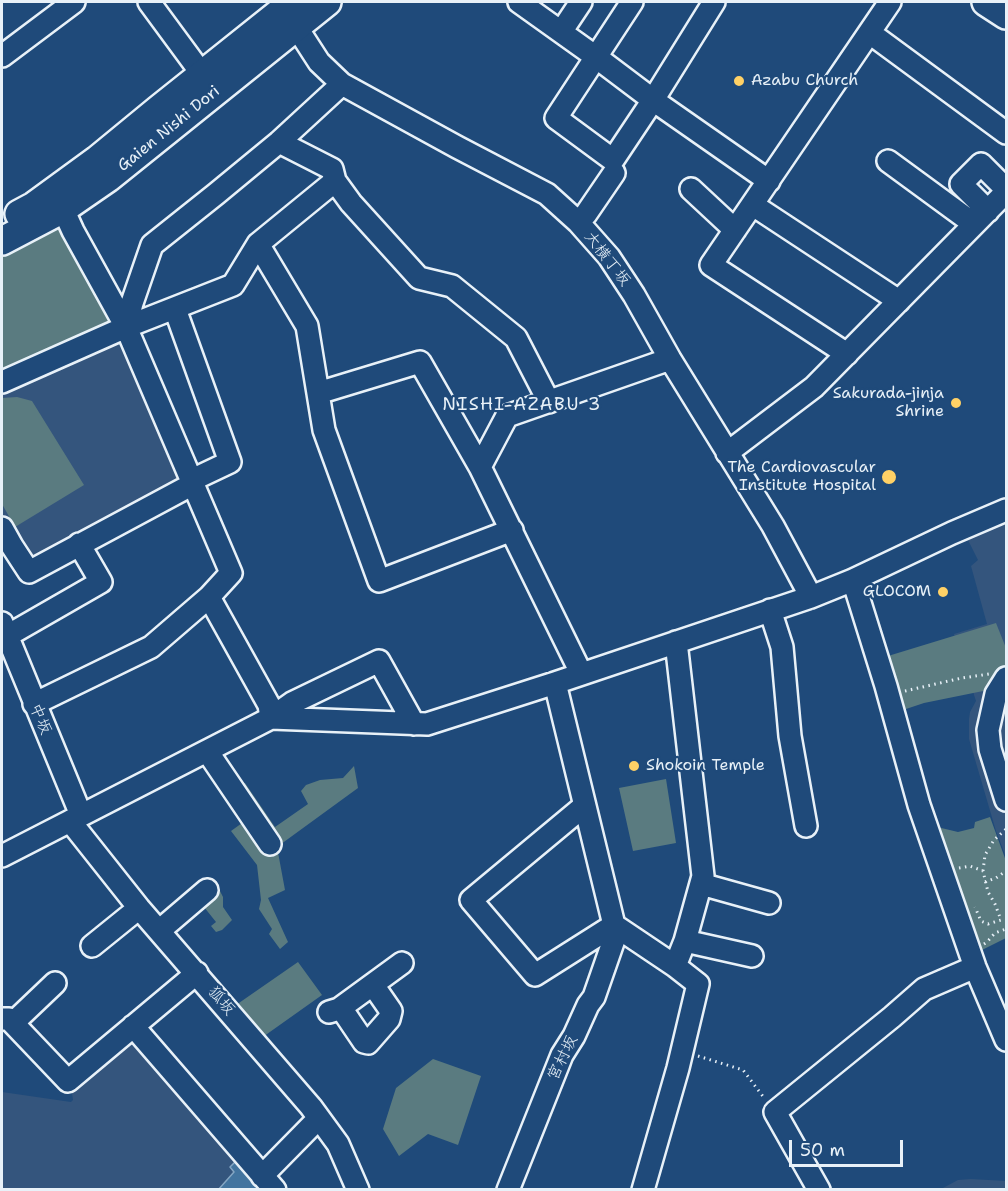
<!DOCTYPE html>
<html>
<head>
<meta charset="utf-8">
<style>
	body { margin:0 }
	#map { position:relative; width:1008px; height:1191px; overflow:hidden; background:#1f4a7a; font-family:"Shantell Sans",sans-serif }
	canvas { display:block }
	.frame { position:absolute; inset:0; border:3px solid #e8f1f8; pointer-events:none }
	.scale { position:absolute; left:789px; top:1140px; width:114px; height:27px; box-sizing:border-box; border:3px solid #e8f1f8; border-top:0; padding-left:8px; font-size:18px; line-height:21px; white-space:nowrap; color:#e8f1f8; -webkit-text-stroke:4px #1f4a7a; paint-order:stroke }
</style>
</head>
<body>
<div id="map">
<canvas width="1008" height="1191"></canvas>
<div class="frame"></div>
<div class="scale">50 m</div>
</div>
<script>
const c = document.querySelector('canvas').getContext('2d');
c.lineJoin = 'round';
function fillPath(path, color) { c.fillStyle = color; c.fill(path, 'evenodd'); }
const toPath = rows => new Path2D(rows.map(r => 'M' + r).join(''));
function strokePath(path, color, width, dash) { c.strokeStyle = color; c.lineWidth = width; c.lineCap = dash ? 'butt' : 'round'; c.setLineDash(dash || []); c.stroke(path); }
function drawText(font, color, halo, rows, align = 'center') {
  c.font = font + ' "Shantell Sans","Klee One",sans-serif'; c.lineWidth = 4.5; c.setLineDash([]); c.textBaseline = 'middle'; c.strokeStyle = halo; c.fillStyle = color; for (const [text, x, y, turn = 0] of rows) {
    c.save(); c.translate(x, y); c.rotate((+turn || 0) * Math.PI / 180); c.textAlign = isNaN(turn) ? turn : align; if (halo) c.strokeText(text, 0, 0); c.fillText(text, 0, 0); c.restore();
  }
}
const built = toPath([
	[118,337,128,343,183,481,29,561,2,515,2,388],
	[1006,518,1006,857,996,831,969,739,969,719,970,712,976,701,954,634,987,624,971,566,978,560,966,536],
	[136,1038,260,1190,2,1190,2,1092,71,1102,73,1100,72,1093],
	[971,1179,1006,1181,1006,1189,941,1189,958,1180]
]);
const green = toPath([
	[63,209,112,326,2,382,2,241],
	[17,397,32,401,84,485,15,527,2,504,2,398],
	[996,623,1006,648,1006,673,993,689,924,703,903,710,900,703,901,696,888,656],
	[354,766,358,788,277,847,285,890,268,898,288,942,280,949,269,934,272,929,259,909,261,900,257,865,231,831,249,818,232,791,245,783,275,827,308,804,301,791,306,785,320,780,343,778],
	[666,779,676,843,633,851,619,788],
	[990,817,1006,861,1006,938,978,952,933,826,958,832,974,828,975,822],
	[218,887,223,897,223,907,232,920,222,930,216,932,211,926,216,922,204,907,195,913,192,909],
	[298,962,322,995,260,1039,236,1005],
	[433,1059,481,1076,458,1145,428,1134,399,1156,383,1129,396,1088]
]);
const water = toPath([
	[239,1158,261,1189,218,1190,234,1172,230,1167,239,1158]
]);
const path = toPath([
	[905,691,962,678,989,674],
	[959,868,970,866,983,871,988,892,995,904,1001,920,988,924,981,921,975,907],
	[983,871,985,855,994,840,1006,829],
	[985,882,996,878,1006,871],
	[984,944,987,942,995,933,1006,929],
	[698,1056,743,1070,765,1099]
]);
const minor = toPath([
	[149,2,202,74],
	[519,2,596,57,653,100,769,181],
	[632,2,556,118,613,160,653,100,714,2],
	[288,14,319,62,342,84,457,147,547,194,578,222,609,257,634,295,670,359,773,526,811,597],
	[561,32,581,2],
	[870,33,1006,133],
	[2,56,74,2],
	[279,142,332,169,335,181,351,203,419,278,452,286,516,338,549,402],
	[888,161,974,224],
	[691,189,735,230],
	[753,205,899,301],
	[988,211,961,184,981,164,1006,189],
	[578,222,586,214,614,173],
	[258,244,307,326,324,430,379,581,512,530],
	[175,309,230,462,192,480],
	[126,327,132,303,152,245,216,194,279,142,342,84],
	[847,354,711,265,890,2],
	[2,382,126,327,233,285,258,244,335,181],
	[318,393,420,362,480,467,581,673],
	[727,453,814,387,1006,192],
	[480,467,507,416,670,359],
	[2,528,12,546,29,572,193,484],
	[853,580,886,686,919,805,975,967,1006,1040],
	[209,597,269,705,271,718,292,703,379,661,414,724],
	[770,610,782,647,790,736,806,826],
	[2,623,81,815],
	[7,636,101,582,79,544],
	[1006,678,996,694,988,730,990,749,1006,800],
	[555,683,614,925,675,966,698,984,678,1068,643,1190],
	[34,704,151,647,209,597,231,573,126,327,73,231,63,209],
	[207,751,270,844],
	[584,806,471,900,535,975,614,925],
	[70,821,139,908,311,1107,338,1144,358,1190],
	[2,856,271,718,427,724,555,683,811,597,853,580,952,533,1006,510],
	[701,884,769,903],
	[159,931,207,890],
	[685,941,752,956],
	[92,946,139,908],
	[675,966,685,941,703,876,676,642],
	[341,1008,364,1042,368,1043,389,1019,391,1011,373,985],
	[329,1012,339,1009,402,963],
	[2,1019,9,1019,68,1081,197,973],
	[13,1023,55,983],
	[133,1026,275,1190],
	[262,1176,319,1118],
	[508,1190,562,1055,574,1036,588,1005,594,997,618,928],
	[819,1190,775,1112,892,1017,924,989,975,967]
]);
const major = toPath([
	[986,2,1006,15],
	[19,214,34,206,97,160,159,109,293,2],
	[2,241,63,209,108,178,327,2]
]);
const markers = [
	[739,81,6,"#ffd166"],
	[956,403,6,"#ffd166"],
	[889,477,8,"#ffd166"],
	[943,592,6,"#ffd166"],
	[634,766,6,"#ffd166"]
];
const poiNames = [
	["Azabu Church",751,81,"left"],
	["Sakurada-jinja",944,394],
	["Shrine",944,412],
	["The Cardiovascular",876,468],
	["Institute Hospital",876,486],
	["GLOCOM",931,592],
	["Shokoin Temple",646,766,"left"]
];
const streetNames = [
	["Gaien Nishi Dori",169,129,-39],
	["大横丁坂",607,259,52],
	["中坂",40,719,67],
	["狐坂",221,1001,50],
	["宮村坂",563,1058,-64]
];
const neighbourhoodNames = [
	["NISHI-AZABU 3",522,405]
];
fillPath(built, '#34557d');
fillPath(green, '#5a7b80');
fillPath(water, '#42749f');
strokePath(water, '#84a6c3', 1.5);
strokePath(minor, '#e8f1f8', 26);
strokePath(major, '#e8f1f8', 32);
strokePath(path, '#e8f1f8', 3, [1.5, 4.5]);
strokePath(minor, '#1f4a7a', 21);
strokePath(major, '#1f4a7a', 27);
for (const [x, y, r, color] of markers) { const dot = new Path2D(); dot.arc(x, y, r, 0, 2 * Math.PI); c.fillStyle = color; c.fill(dot); strokePath(dot, '#1f4a7a', 2); }
drawText('16px', '#e8f1f8', '#1f4a7a', poiNames, 'right');
drawText('16px', '#e8f1f8', '#1f4a7a', streetNames);
c.letterSpacing = '1.5px';
drawText('18px', '#e8f1f8', '#1f4a7a', neighbourhoodNames);
c.letterSpacing = '0px';
</script>
</body>
</html>
